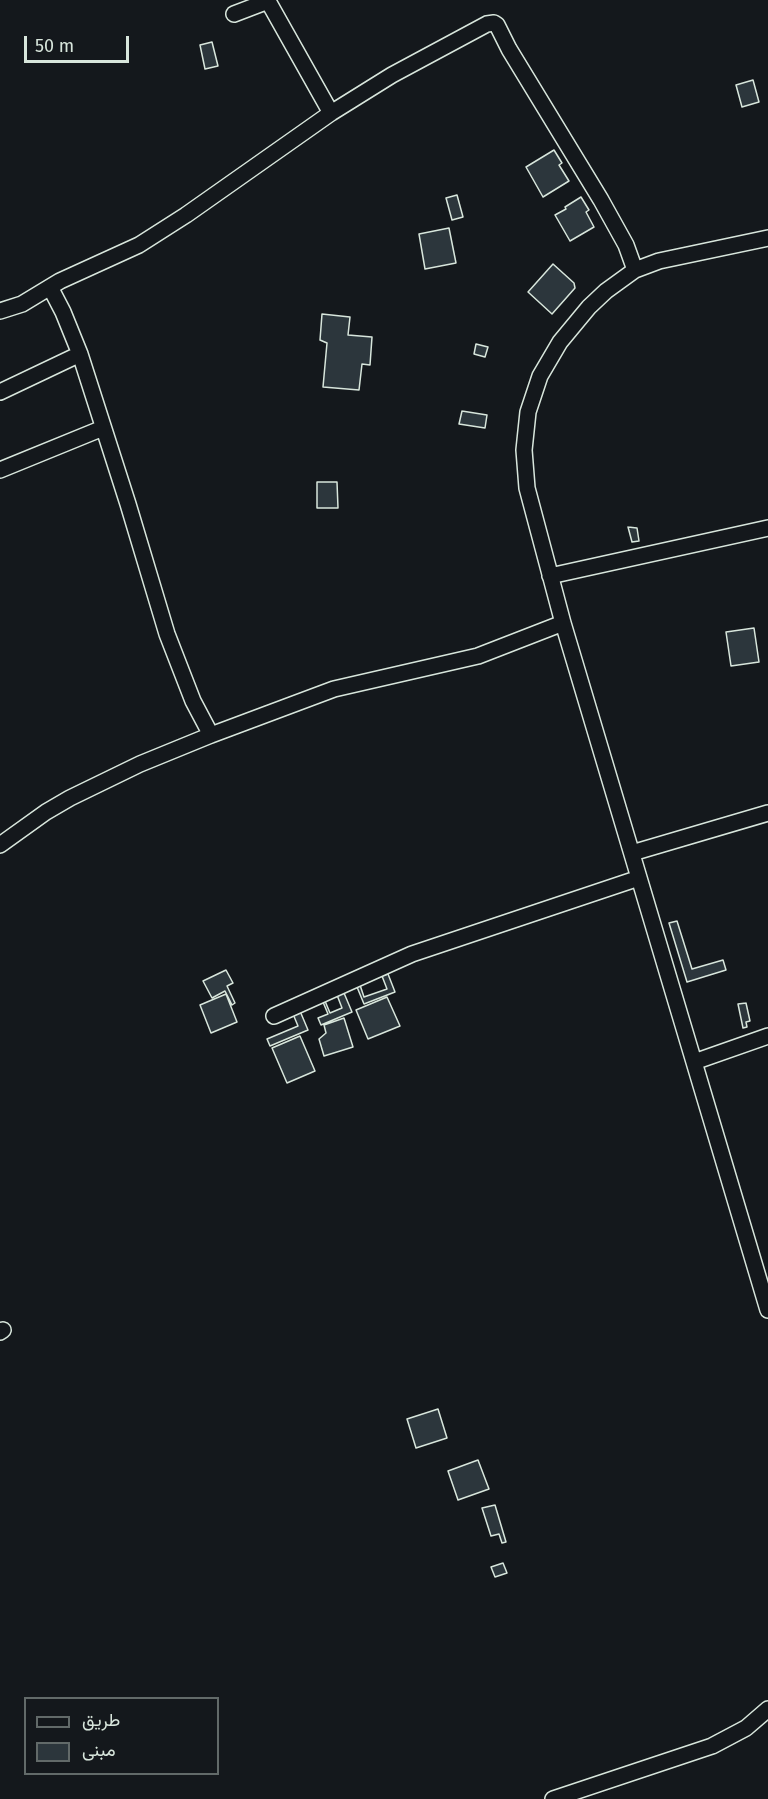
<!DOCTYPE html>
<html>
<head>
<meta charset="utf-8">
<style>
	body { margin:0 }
	#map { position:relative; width:768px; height:1799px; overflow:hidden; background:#14181c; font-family:"Fira Sans",Vazirmatn,sans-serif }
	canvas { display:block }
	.legend { position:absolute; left:24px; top:1697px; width:195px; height:78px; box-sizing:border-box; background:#14181c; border:2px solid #626a69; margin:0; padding:8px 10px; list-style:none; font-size:18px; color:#d8e6dc }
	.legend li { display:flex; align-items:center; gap:12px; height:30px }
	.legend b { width:30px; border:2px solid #626a69 }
	.scale { position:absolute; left:24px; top:36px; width:105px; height:27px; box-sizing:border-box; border:3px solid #d8e6dc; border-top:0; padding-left:8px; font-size:18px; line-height:21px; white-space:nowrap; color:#d8e6dc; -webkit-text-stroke:4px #14181c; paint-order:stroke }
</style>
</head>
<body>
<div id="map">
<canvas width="768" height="1799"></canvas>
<ul class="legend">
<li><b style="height:8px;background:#14181c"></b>طريق</li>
<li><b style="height:16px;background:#2c363c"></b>مبنى</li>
</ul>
<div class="scale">50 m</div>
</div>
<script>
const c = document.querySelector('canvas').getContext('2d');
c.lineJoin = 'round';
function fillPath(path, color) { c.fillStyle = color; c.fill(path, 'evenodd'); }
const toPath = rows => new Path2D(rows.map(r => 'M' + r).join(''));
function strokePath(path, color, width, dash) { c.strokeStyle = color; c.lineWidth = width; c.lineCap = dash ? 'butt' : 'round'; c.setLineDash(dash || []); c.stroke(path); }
const building = toPath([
	[212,42,218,66,205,69,200,45,212,42],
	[753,80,759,102,742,107,736,85,753,80],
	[554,150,562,163,559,165,569,181,543,197,526,167,554,150],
	[457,195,463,217,452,220,446,198,457,195],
	[581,197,589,210,586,212,594,227,570,241,555,215,566,209,565,207,581,197],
	[449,228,456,263,425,269,419,234,449,228],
	[553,264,574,283,575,288,552,314,528,292,553,264],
	[322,314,350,317,348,335,372,337,370,365,362,364,359,390,323,387,327,343,320,340,322,314],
	[476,344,488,347,485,357,474,354,476,344],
	[462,411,487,415,485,428,459,424,462,411],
	[317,482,337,482,338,508,317,508,317,482],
	[628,527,637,528,639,541,632,542,628,527],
	[754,628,759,662,731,666,726,632,754,628],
	[677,921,692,969,723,960,726,970,687,982,669,923,677,921],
	[226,970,233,983,227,986,235,1003,232,1005,225,991,212,998,203,981,226,970],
	[388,974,395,992,364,1004,357,987,360,985,364,997,387,989,382,976,388,974],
	[344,993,352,1012,321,1025,318,1018,328,1014,323,1002,325,1001,330,1013,342,1008,337,995,344,993],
	[226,994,237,1022,211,1033,200,1005,226,994],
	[387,997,400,1026,368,1039,356,1010,387,997],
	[746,1003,750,1021,746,1022,747,1027,743,1028,738,1004,746,1003],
	[300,1011,308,1030,270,1046,267,1039,298,1026,293,1014,300,1011],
	[344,1018,353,1047,324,1056,319,1039,326,1033,324,1025,344,1018],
	[300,1036,315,1071,287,1083,272,1048,300,1036],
	[438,1409,447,1438,416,1448,407,1419,438,1409],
	[478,1460,489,1489,458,1500,448,1471,478,1460],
	[495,1505,506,1542,502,1543,499,1534,491,1536,482,1508,495,1505],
	[503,1563,507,1573,495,1577,491,1567,503,1563]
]);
const minor = toPath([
	[234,14,268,1,331,113,392,75,487,24,494,23,497,25,509,49,601,200,626,245,635,270],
	[768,238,659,261,635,270,606,291,589,307,560,342,540,376,528,412,524,450,527,488,563,623,768,1310],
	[50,287,63,312,80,354,128,504,167,634,193,701,211,735,334,689,478,656,563,623],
	[0,311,22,304,60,281,139,245,186,215,331,113],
	[0,392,80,354],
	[0,470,103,428],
	[550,576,768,528],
	[0,845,46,812,70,798,140,764,211,735],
	[632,853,768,813],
	[274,1016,412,954,639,878],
	[694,1062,768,1036],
	[0,1332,3,1330],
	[553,1799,712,1746,746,1728,768,1709]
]);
fillPath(building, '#2c363c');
strokePath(building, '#d8e6dc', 1.5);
strokePath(minor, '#d8e6dc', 18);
strokePath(minor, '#14181c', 15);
</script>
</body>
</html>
